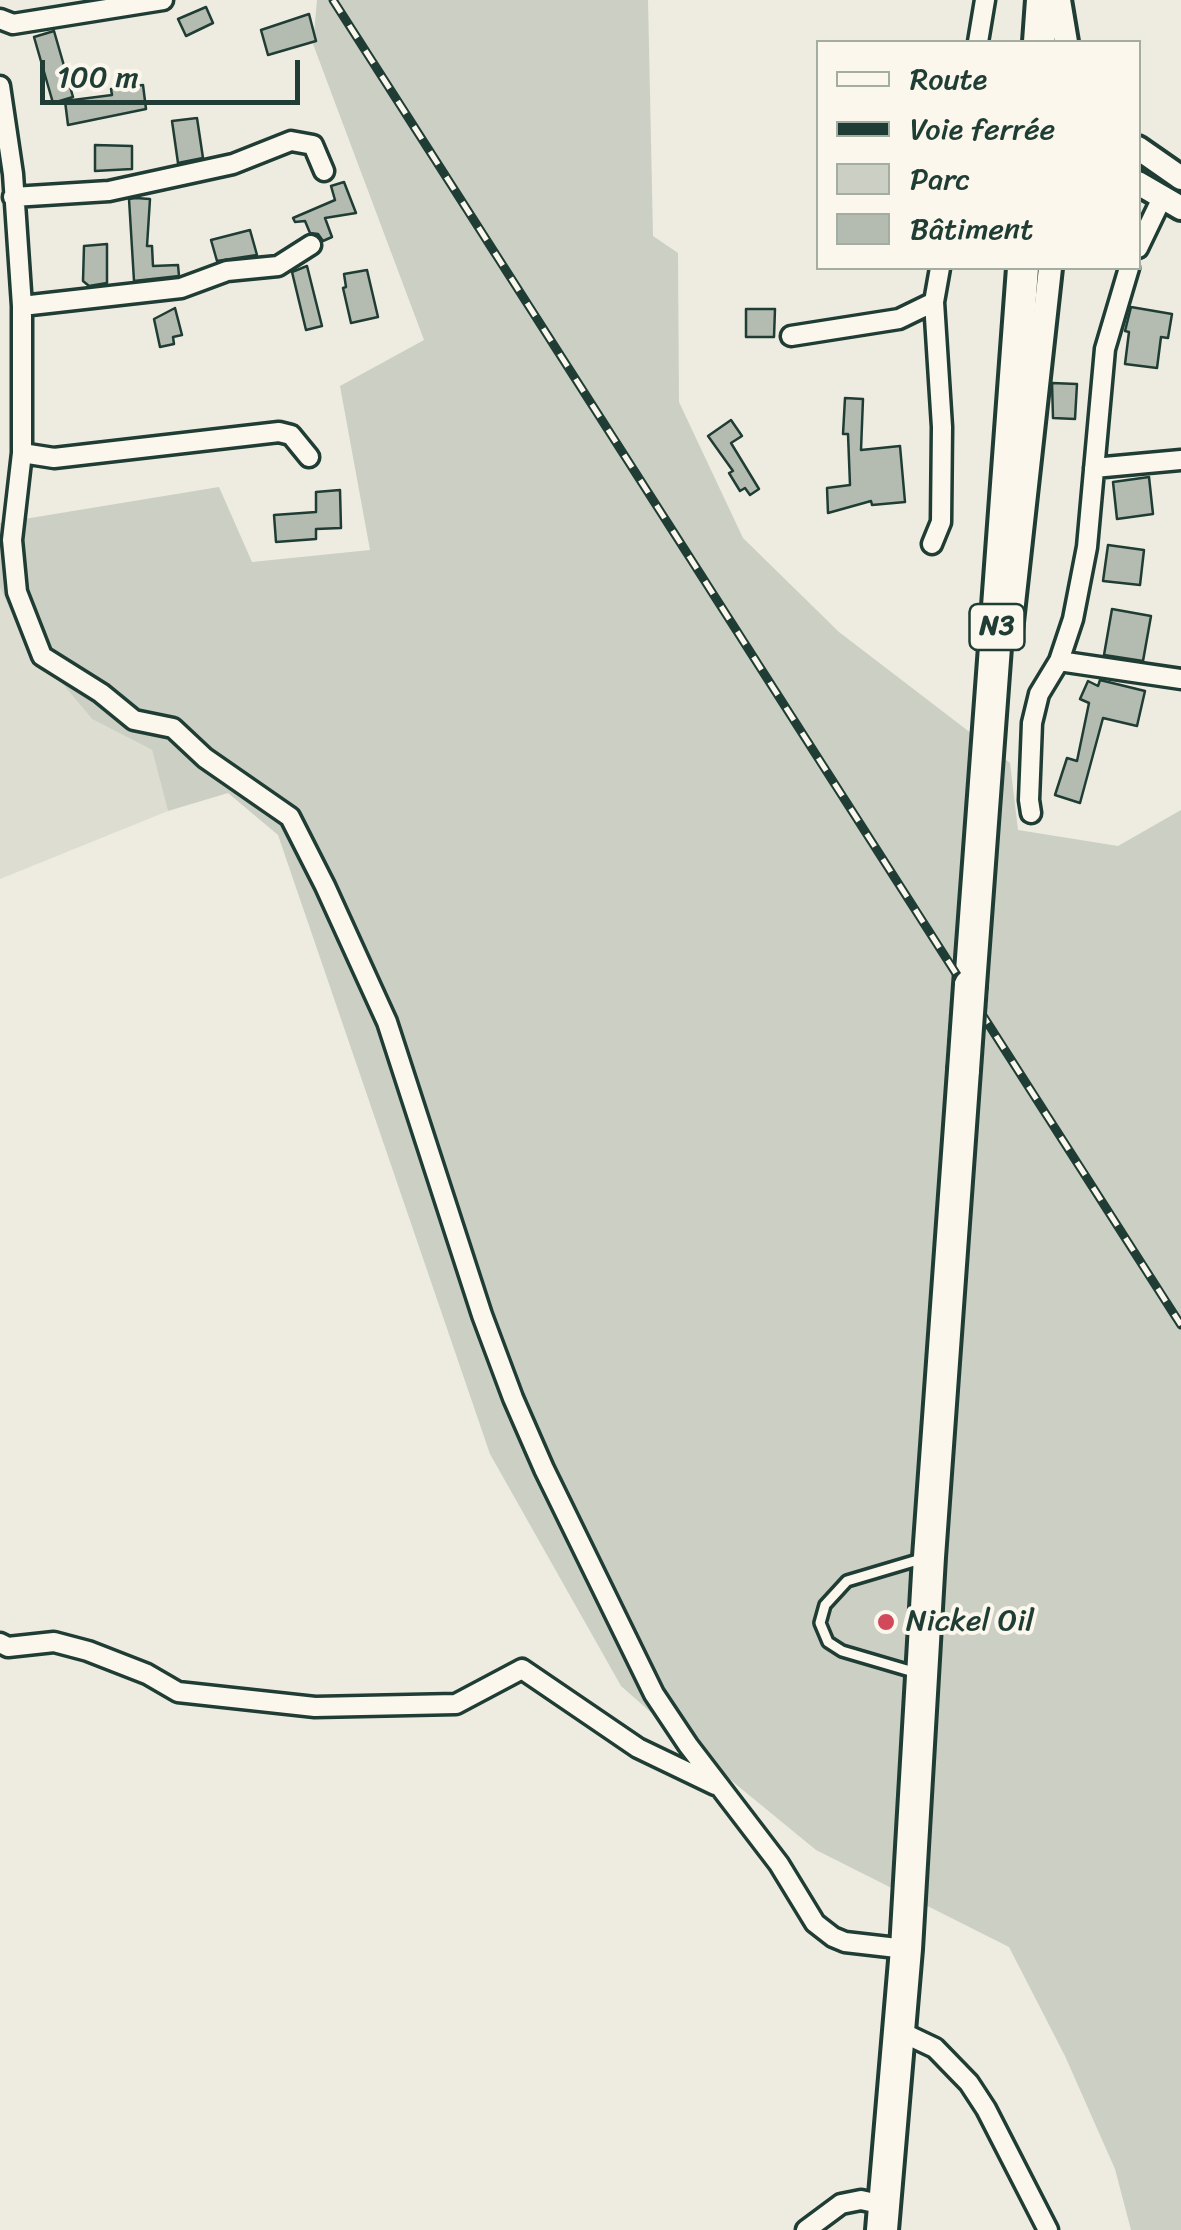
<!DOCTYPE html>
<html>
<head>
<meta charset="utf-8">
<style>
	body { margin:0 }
	#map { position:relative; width:1181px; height:2230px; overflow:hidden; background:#eeece1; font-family:Sriracha,sans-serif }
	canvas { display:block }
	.legend { position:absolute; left:816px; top:40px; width:325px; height:230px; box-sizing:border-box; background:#fbf7ec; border:2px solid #a3ada2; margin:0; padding:12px 18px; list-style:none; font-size:30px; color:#1f3d34 }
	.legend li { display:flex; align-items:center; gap:20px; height:50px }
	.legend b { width:50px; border:2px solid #a3ada2 }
	.scale { position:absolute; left:40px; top:60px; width:260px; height:45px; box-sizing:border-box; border:5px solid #1f3d34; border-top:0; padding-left:12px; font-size:30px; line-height:35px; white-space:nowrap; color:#1f3d34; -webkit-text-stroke:8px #fbf7ec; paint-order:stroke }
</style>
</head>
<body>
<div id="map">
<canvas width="1181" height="2230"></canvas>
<ul class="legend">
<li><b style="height:12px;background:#fbf7ec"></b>Route</li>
<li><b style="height:12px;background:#1f3d34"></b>Voie ferrée</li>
<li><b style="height:28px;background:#cbcfc4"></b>Parc</li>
<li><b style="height:28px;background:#b4bbb0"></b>Bâtiment</li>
</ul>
<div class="scale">100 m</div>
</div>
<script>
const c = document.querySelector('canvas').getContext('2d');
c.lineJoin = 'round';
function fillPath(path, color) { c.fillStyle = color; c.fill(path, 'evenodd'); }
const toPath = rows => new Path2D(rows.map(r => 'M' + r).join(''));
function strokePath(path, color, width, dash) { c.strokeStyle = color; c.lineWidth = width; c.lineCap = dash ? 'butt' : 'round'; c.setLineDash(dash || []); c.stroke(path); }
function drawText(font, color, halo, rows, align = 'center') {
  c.font = font + ' Sriracha,sans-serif'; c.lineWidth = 8; c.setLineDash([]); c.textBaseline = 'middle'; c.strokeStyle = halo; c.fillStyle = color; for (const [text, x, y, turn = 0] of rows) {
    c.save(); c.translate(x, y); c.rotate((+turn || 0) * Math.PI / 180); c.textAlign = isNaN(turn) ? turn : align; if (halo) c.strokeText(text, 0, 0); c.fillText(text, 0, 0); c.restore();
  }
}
const built = toPath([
	[0,587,20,633,92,719,152,750,168,811,0,879]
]);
const green = toPath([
	[317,0,648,0,653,236,678,253,679,402,743,538,839,632,1010,763,1018,830,1118,846,1181,810,1181,2230,1131,2230,1115,2169,1065,2056,1009,1947,816,1850,688,1745,621,1686,490,1454,278,835,228,793,168,811,152,750,92,719,20,633,0,587,0,523,219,487,252,562,370,550,340,386,424,340,313,44]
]);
const building = toPath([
	[206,7,213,23,186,36,178,19,206,7],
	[309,14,316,41,268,55,261,30,309,14],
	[54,31,73,97,53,103,34,37,54,31],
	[143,85,146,109,68,125,65,101,112,95,111,89,143,85],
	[197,118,203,158,178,163,172,121,197,118],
	[95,145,132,146,132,169,95,171,95,145],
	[344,182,356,213,325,218,332,237,323,241,318,234,310,233,305,221,295,222,293,218,335,200,331,186,344,182],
	[136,198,150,199,147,246,152,246,153,266,178,265,179,276,134,281,129,199,136,198],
	[250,230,257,255,217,261,211,240,250,230],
	[107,244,107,283,89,286,83,281,84,246,107,244],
	[307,266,322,326,306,330,292,272,307,266],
	[367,270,378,317,351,323,343,288,346,287,344,274,367,270],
	[1131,307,1172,314,1168,338,1161,337,1157,368,1125,364,1129,332,1125,331,1131,307],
	[175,308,182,335,173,337,174,344,160,347,154,319,175,308],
	[746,309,775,309,774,337,746,337,746,309],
	[1052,383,1077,384,1075,419,1053,418,1052,383],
	[845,398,863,399,861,450,900,446,905,502,872,505,871,501,828,513,827,488,850,485,848,434,843,434,845,398],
	[731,420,742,436,731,443,759,489,750,495,745,488,740,491,729,473,733,471,708,436,731,420],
	[1149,477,1153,514,1117,519,1113,482,1149,477],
	[340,490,341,528,316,529,316,539,276,542,274,515,316,512,316,492,340,490],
	[1108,545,1144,550,1140,585,1103,581,1108,545],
	[1112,609,1151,616,1143,661,1104,655,1112,609],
	[1100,680,1145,691,1137,726,1103,718,1080,803,1055,795,1067,758,1077,761,1089,703,1080,699,1088,681,1098,686,1100,680]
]);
const lane = toPath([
	[917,1673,842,1651,828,1642,820,1623,825,1605,847,1581,921,1559]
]);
const street = toPath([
	[0,19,13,24,163,0],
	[978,42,985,0],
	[0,86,13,174,22,306,22,453,12,540,17,592,42,656,101,693,134,720,173,728,205,758,290,817,325,886,387,1022,482,1315,513,1398,544,1469,654,1694,688,1745,779,1864,815,1923,833,1937,845,1942,906,1949],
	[13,197,109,191,233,164,291,141,313,145,324,171],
	[1138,248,1162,198],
	[22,306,181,288,227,271,278,266,311,245],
	[791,336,899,319,934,302,940,268],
	[22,453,54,458,279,432,291,435,309,457],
	[1094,468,1181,460],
	[932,544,941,522,942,427,934,302],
	[1059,661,1181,679],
	[1031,813,1029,800,1032,723,1039,694,1059,661,1073,619,1087,547,1105,349,1129,268],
	[0,1643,8,1647,54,1642,88,1651,147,1674,178,1692,315,1707,456,1704,522,1669,638,1748,715,1785],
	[897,2030,935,2048,969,2083,986,2109,1048,2230],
	[806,2230,841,2204,861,2200,884,2205]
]);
const secondary = toPath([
	[1059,0,1066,42],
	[1138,148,1181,178],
	[1138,183,1181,208],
	[1010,631,1050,268]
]);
const highway = toPath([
	[1039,42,1042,0],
	[970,985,1023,268],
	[882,2230,906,1949,929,1557,964,1070]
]);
const rail = toPath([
	[333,0,1181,1325]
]);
const highwayBridge = toPath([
	[964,1070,970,985]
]);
const markers = [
	[886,1622,10,"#d1495b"]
];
const shields = [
	[997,627,55]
];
const shieldNames = [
	["N3",997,627]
];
const poiNames = [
	["Nickel Oil",906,1622]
];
fillPath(built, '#ddddd2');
fillPath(green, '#cbcfc4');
fillPath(building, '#b4bbb0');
strokePath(building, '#1f3d34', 2.5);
strokePath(lane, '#1f3d34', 16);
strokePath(street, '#1f3d34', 25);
strokePath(secondary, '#1f3d34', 30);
strokePath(highway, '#1f3d34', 38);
strokePath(lane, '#fbf7ec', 9);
strokePath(street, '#fbf7ec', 18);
strokePath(secondary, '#fbf7ec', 22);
strokePath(highway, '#fbf7ec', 30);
strokePath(rail, '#1f3d34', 9);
strokePath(rail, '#fbf7ec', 5, [15]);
strokePath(highwayBridge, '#1f3d34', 38, []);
strokePath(highwayBridge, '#fbf7ec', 30);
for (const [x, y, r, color] of markers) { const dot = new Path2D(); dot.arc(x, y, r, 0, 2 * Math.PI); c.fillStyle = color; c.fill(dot); strokePath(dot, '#fbf7ec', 4); }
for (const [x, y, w] of shields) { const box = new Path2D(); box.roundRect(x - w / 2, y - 23, w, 46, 8); c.fillStyle = '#fbf7ec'; c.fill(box); strokePath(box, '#1f3d34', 2.5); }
drawText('bold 28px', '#1f3d34', null, shieldNames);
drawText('30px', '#1f3d34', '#fbf7ec', poiNames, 'left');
</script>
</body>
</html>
